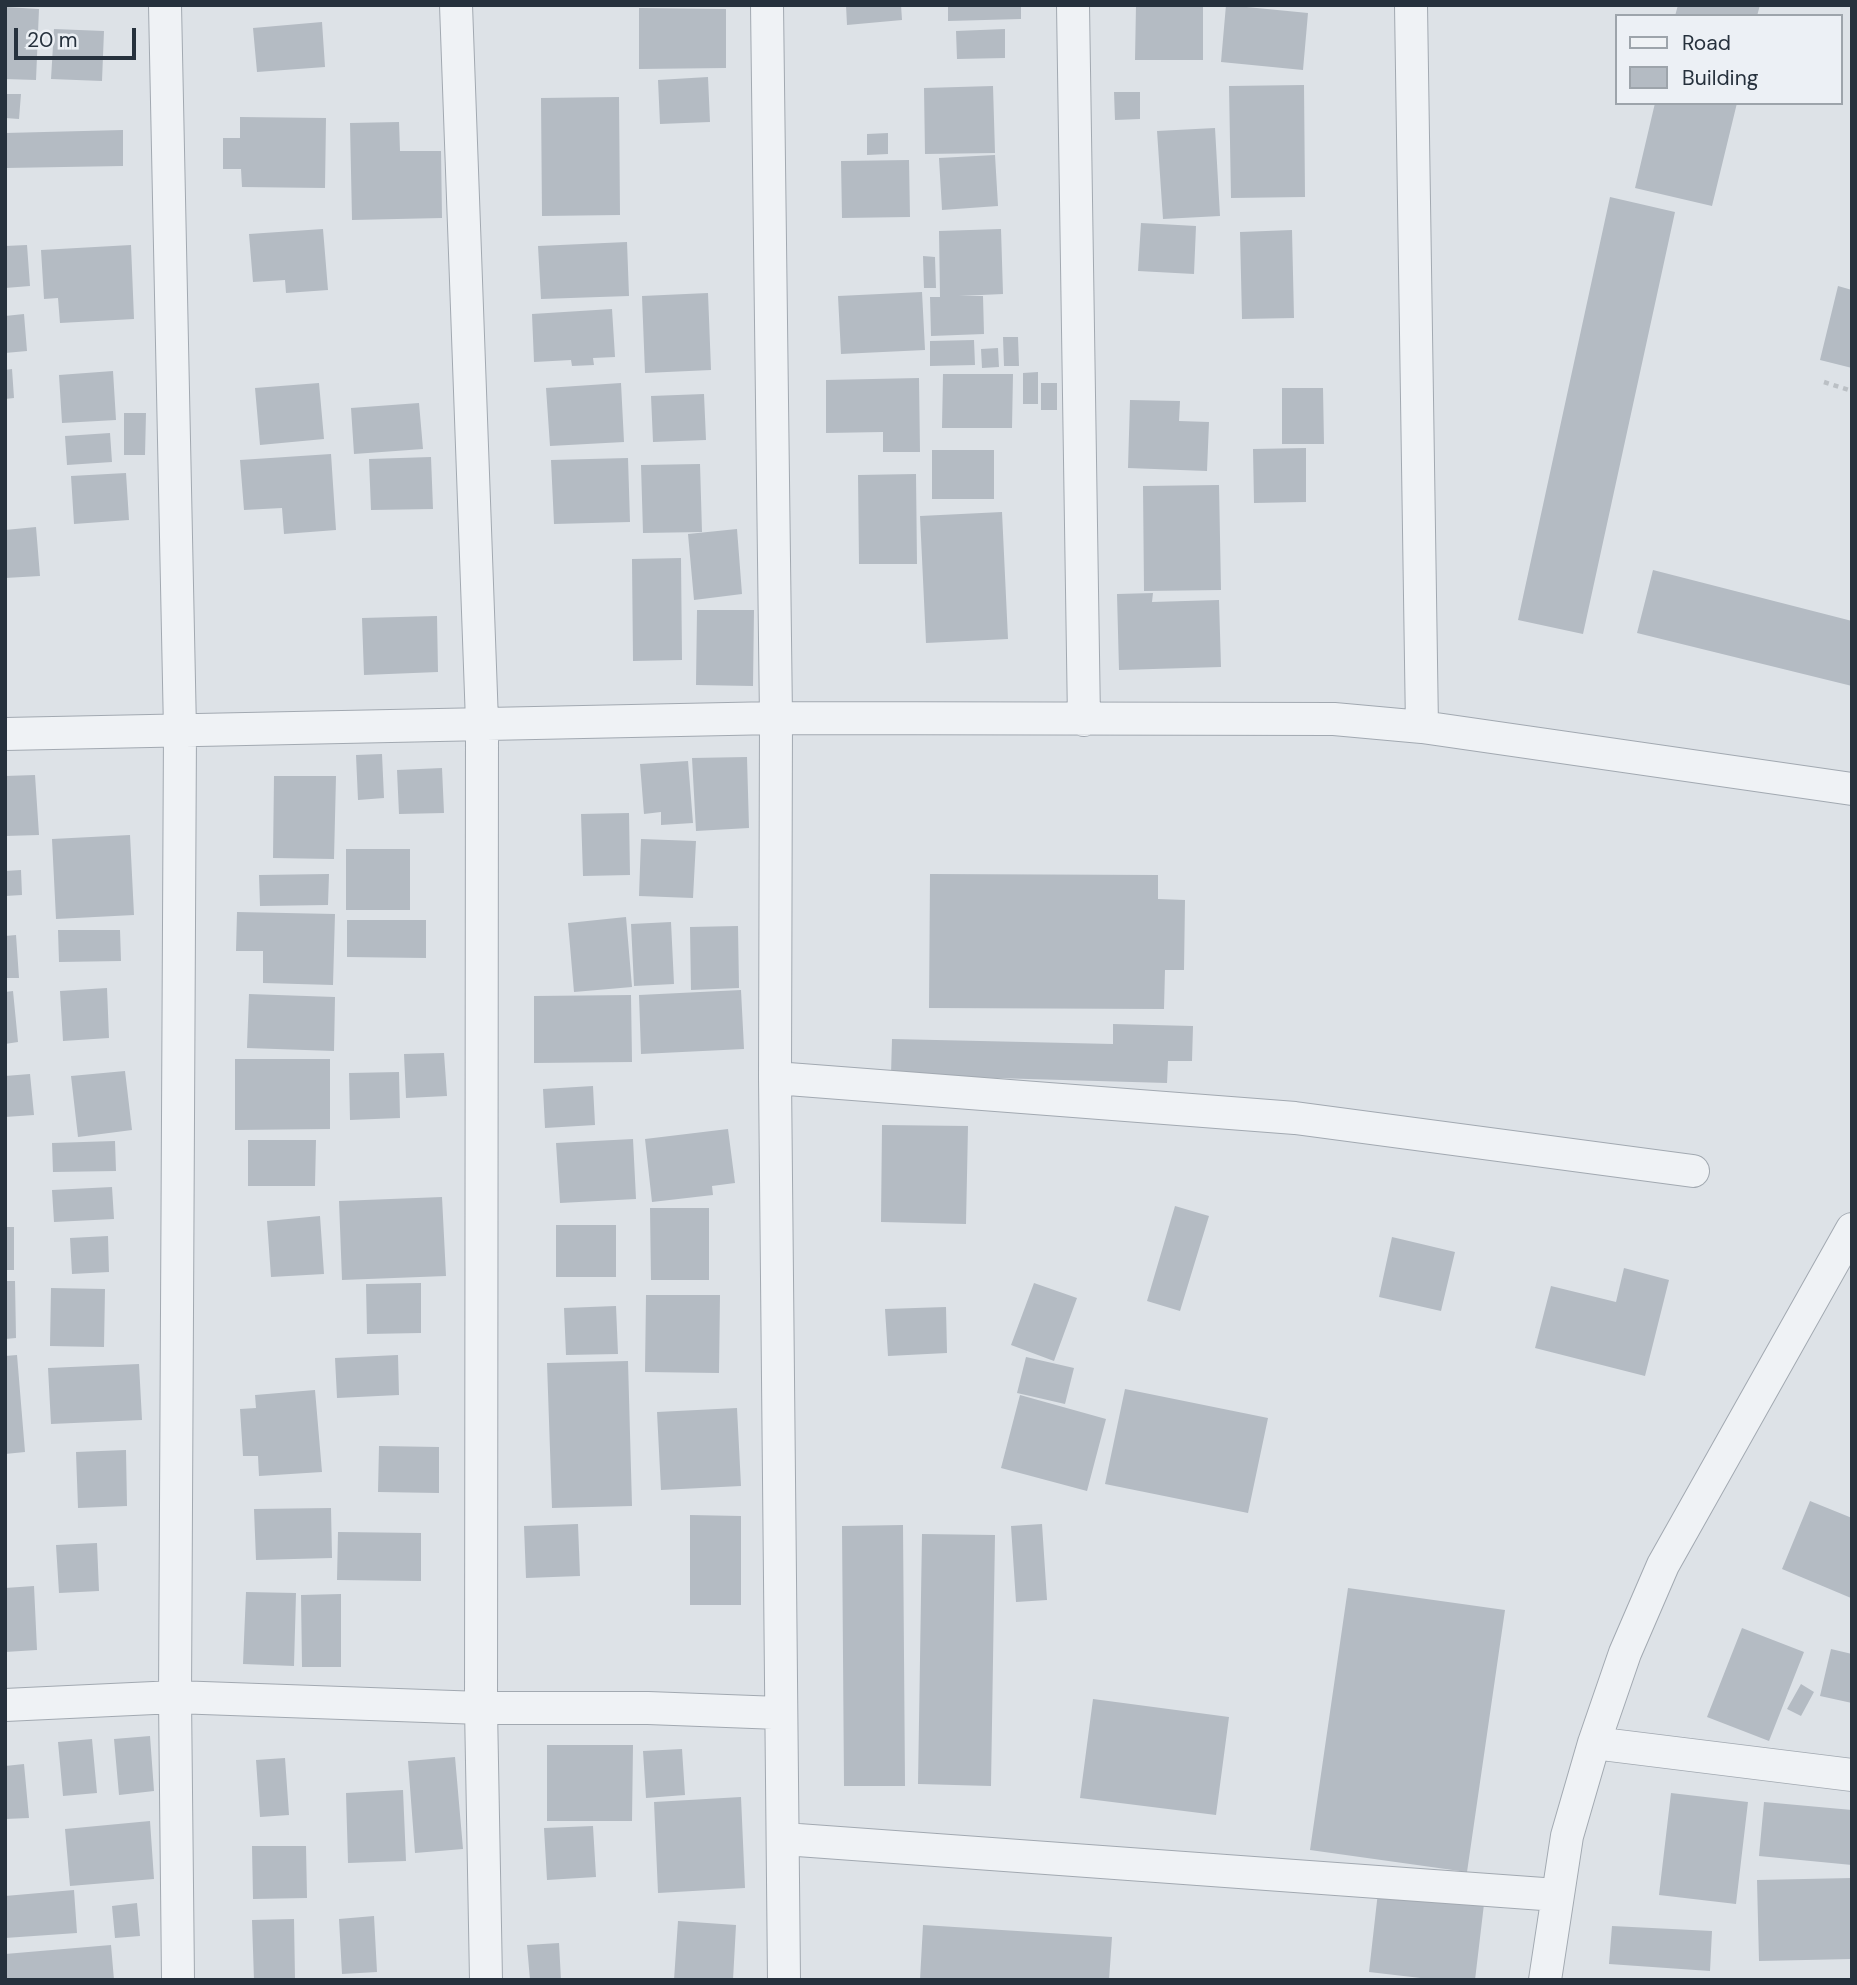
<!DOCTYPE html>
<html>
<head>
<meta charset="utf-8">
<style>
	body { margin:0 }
	#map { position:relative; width:1857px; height:1985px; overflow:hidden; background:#dde2e7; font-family:"DM Sans",sans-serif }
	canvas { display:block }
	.frame { position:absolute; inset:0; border:7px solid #26313d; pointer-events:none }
	.legend { position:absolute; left:1615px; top:14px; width:228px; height:91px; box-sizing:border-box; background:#ecf0f5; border:2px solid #9da4ab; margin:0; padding:9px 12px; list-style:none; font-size:21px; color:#26313d }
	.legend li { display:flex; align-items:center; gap:14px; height:35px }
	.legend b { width:35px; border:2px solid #9da4ab }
	.scale { position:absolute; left:14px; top:28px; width:122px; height:32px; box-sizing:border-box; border:4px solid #26313d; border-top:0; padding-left:9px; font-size:21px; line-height:24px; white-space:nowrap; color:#26313d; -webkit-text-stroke:5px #ecf0f5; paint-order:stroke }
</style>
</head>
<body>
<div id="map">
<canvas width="1857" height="1985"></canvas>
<div class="frame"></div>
<ul class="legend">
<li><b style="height:9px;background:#eff2f5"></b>Road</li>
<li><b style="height:19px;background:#b4bbc3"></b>Building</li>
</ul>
<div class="scale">20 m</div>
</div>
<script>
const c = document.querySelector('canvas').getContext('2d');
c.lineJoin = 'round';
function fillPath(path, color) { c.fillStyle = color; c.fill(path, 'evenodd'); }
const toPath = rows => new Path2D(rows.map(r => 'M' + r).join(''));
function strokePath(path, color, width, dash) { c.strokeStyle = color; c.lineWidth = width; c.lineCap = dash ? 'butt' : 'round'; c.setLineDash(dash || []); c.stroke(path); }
const building = toPath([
	[846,5,901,5,902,20,847,25],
	[948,5,1021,5,1021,19,948,21],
	[1136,5,1203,5,1203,60,1135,60],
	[1226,5,1308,13,1303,70,1221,62],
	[1678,5,1760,5,1757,16,1675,16],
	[5,7,39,9,36,80,5,79],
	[639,8,726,9,726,68,639,69],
	[322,22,325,67,257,72,253,28],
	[54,29,104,31,102,81,51,79],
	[1005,29,1005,58,957,59,956,31],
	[708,77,710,122,660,124,658,80],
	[1304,85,1305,197,1231,198,1229,86],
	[993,86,995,153,925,154,924,88],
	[1114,92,1140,92,1140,119,1115,120],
	[5,94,21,94,19,119,5,118],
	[619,97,620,215,542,216,541,98],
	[1655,103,1737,103,1712,206,1635,188],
	[240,117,326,118,325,188,242,187,241,169,223,169,223,138,240,138],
	[399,122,400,151,441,151,442,218,352,220,350,123],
	[1215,128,1220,216,1163,219,1157,131],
	[123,130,123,166,5,168,5,133],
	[888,133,888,154,867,155,867,134],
	[995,155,998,206,942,210,939,158],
	[909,160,910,217,842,218,841,161],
	[1610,197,1675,212,1583,634,1518,620],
	[1141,223,1196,226,1194,274,1138,271],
	[323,229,328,290,286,293,285,280,253,282,249,234],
	[1001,229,1003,294,959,296,983,296,984,334,931,336,930,297,940,297,939,231],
	[1292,230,1294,318,1242,319,1240,232],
	[627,242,629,296,541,299,538,246],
	[27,245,30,286,5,288,5,246],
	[131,245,134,319,60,323,58,298,44,299,41,250],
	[923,256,935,257,936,288,924,288],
	[1838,286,1852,290,1852,368,1820,360],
	[922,292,925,350,841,354,838,296],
	[708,293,711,370,645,373,642,296],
	[612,309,615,357,593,358,594,365,572,366,571,360,534,362,532,314],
	[24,314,27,351,5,353,5,316],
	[1003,337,1018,337,1019,366,1004,366],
	[974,340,975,365,930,366,930,341],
	[998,348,999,367,982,368,981,349],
	[12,369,14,398,5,399,5,370],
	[113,371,116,420,62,423,59,375],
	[1038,372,1038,404,1023,404,1023,373],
	[943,374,1013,374,1012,428,942,428],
	[919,378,920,452,883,452,883,432,826,433,826,380],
	[319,383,324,439,260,445,255,388],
	[621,383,624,442,550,446,546,388],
	[1041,383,1057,383,1057,410,1041,410],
	[1282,388,1323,388,1324,444,1282,444],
	[704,394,706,440,653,442,651,396],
	[1130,400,1180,401,1179,421,1209,422,1207,471,1128,468],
	[419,403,423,449,354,454,351,408],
	[124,413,146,413,145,455,124,455],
	[110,433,112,462,67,465,65,436],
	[1306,448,1306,502,1254,503,1253,449],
	[932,450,994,450,994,499,932,499],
	[331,454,336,530,284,534,282,508,244,510,240,460],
	[431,457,433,509,371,510,369,459],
	[628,458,630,522,554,524,551,460],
	[700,464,702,532,643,533,641,465],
	[126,473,129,520,74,524,71,476],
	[916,474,917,564,859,564,858,475],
	[1219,485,1221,590,1144,591,1143,486],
	[1002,512,1008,639,926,643,920,516],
	[36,527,40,576,5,578,5,530],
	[737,529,742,594,694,600,688,534],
	[681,558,682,660,633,661,632,559],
	[1653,570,1852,621,1852,686,1637,633],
	[1153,593,1152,602,1219,600,1221,667,1119,670,1117,594],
	[697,610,754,610,753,686,696,685],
	[437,616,438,672,364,675,362,618],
	[382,754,384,798,358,800,356,755],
	[747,757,749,828,696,831,692,758],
	[688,761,693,823,661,825,661,812,644,814,640,764],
	[442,768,444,813,399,814,397,770],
	[35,775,39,835,5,836,5,776],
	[274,776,336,776,334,859,273,858],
	[629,813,630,875,583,876,581,814],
	[130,835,134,915,56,919,52,839],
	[641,839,696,841,693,898,639,896],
	[346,849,410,849,410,910,346,910],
	[21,870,22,895,5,896,5,871],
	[329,874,328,905,260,906,259,875],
	[930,874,1158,875,1158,899,1185,900,1184,970,1165,970,1164,1009,929,1008],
	[237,912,335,914,333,985,263,983,263,951,236,951],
	[626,917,632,987,574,992,568,923],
	[347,920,426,920,426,958,347,957],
	[671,922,674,984,634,986,631,924],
	[738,926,739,988,691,990,690,927],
	[58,930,120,930,121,961,59,962],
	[16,935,19,978,5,978,5,936],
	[107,988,109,1038,63,1041,60,991],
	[741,990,744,1049,641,1054,639,995],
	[13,991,18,1042,5,1044,5,992],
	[249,994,335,997,334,1051,247,1048],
	[631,995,632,1062,534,1063,534,996],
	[1113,1024,1193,1026,1192,1061,1168,1061,1167,1083,891,1075,892,1039,1113,1044],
	[444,1053,447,1096,406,1098,404,1054],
	[235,1059,330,1059,330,1129,235,1130],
	[125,1071,132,1130,78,1137,71,1076],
	[399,1072,400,1118,350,1120,349,1073],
	[30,1074,34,1115,5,1117,5,1076],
	[593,1086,595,1125,545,1128,543,1089],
	[882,1125,968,1126,966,1224,881,1222],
	[728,1129,735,1183,712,1186,713,1195,652,1202,645,1139],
	[633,1139,636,1199,560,1203,556,1143],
	[248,1140,316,1140,315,1186,248,1186],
	[115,1141,116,1171,53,1172,52,1143],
	[112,1187,114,1219,54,1222,52,1190],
	[442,1197,446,1276,342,1280,339,1201],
	[1175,1206,1209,1216,1180,1311,1147,1301],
	[650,1208,709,1208,709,1280,651,1280],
	[320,1216,324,1274,271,1277,267,1221],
	[556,1225,616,1225,616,1277,556,1277],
	[5,1227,14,1227,14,1270,5,1270],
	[108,1236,109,1272,72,1274,70,1238],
	[1392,1237,1455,1252,1441,1311,1379,1297],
	[1624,1268,1669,1280,1645,1376,1535,1348,1551,1286,1616,1302],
	[5,1281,15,1281,16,1338,5,1339],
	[421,1283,421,1333,367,1334,366,1284],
	[1034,1283,1077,1298,1054,1361,1011,1345],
	[51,1288,105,1289,104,1347,50,1346],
	[646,1295,720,1295,719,1373,645,1372],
	[616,1306,618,1354,566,1355,564,1308],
	[946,1307,947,1353,888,1356,885,1309],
	[17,1355,25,1452,5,1454,5,1356],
	[398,1355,399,1395,337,1398,335,1358],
	[1026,1357,1074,1368,1065,1404,1017,1393],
	[628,1361,632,1506,552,1508,547,1363],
	[139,1364,142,1420,51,1424,48,1368],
	[1125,1389,1268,1418,1248,1513,1105,1484],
	[315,1390,322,1472,259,1476,258,1456,243,1456,240,1409,256,1408,255,1395],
	[1020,1395,1106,1419,1087,1491,1001,1468],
	[737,1408,741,1486,661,1490,657,1412],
	[379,1446,439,1447,439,1493,378,1492],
	[126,1450,127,1506,78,1508,76,1452],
	[1810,1501,1852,1518,1851,1598,1782,1569],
	[331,1508,332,1558,256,1560,254,1509],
	[690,1515,741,1516,741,1605,690,1605],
	[578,1524,580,1576,526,1578,524,1526],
	[1042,1524,1047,1600,1016,1602,1011,1526],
	[903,1525,905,1786,844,1786,842,1526],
	[338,1532,421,1533,421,1581,337,1580],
	[922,1534,995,1535,991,1786,918,1784],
	[97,1543,99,1591,59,1593,56,1545],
	[34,1586,37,1650,5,1652,5,1588],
	[1348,1588,1505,1610,1467,1872,1310,1850],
	[246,1592,296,1593,294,1666,243,1664],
	[341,1594,341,1667,302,1667,301,1595],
	[1742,1628,1804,1652,1769,1741,1707,1717],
	[1831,1649,1852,1654,1852,1703,1820,1696],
	[1801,1684,1814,1692,1801,1716,1787,1709],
	[1093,1699,1229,1717,1216,1815,1080,1798],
	[150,1736,154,1791,119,1795,114,1739],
	[92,1739,97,1793,63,1796,58,1742],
	[547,1745,633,1745,632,1821,547,1821],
	[682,1749,685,1795,646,1798,643,1751],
	[455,1757,463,1849,415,1853,408,1761],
	[285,1758,289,1815,260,1817,256,1760],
	[24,1764,29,1818,5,1819,5,1766],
	[403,1790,406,1861,348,1863,346,1793],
	[1671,1793,1748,1802,1736,1904,1659,1895],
	[741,1797,745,1888,658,1893,654,1802],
	[1764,1802,1852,1810,1852,1865,1759,1856],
	[150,1821,154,1879,70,1886,65,1829],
	[593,1826,596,1877,547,1880,544,1828],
	[252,1846,306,1846,307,1898,253,1899],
	[1852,1878,1852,1959,1759,1961,1757,1880],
	[74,1890,77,1933,5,1938,5,1896],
	[1378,1892,1484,1904,1475,1980,1438,1980,1369,1972],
	[137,1903,140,1936,115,1938,112,1906],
	[374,1916,377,1972,342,1974,339,1919],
	[294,1919,295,1979,254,1980,252,1920],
	[678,1921,736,1925,733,1980,674,1980],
	[923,1925,1112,1937,1109,1980,920,1980],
	[1612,1926,1712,1931,1710,1971,1609,1964],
	[559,1943,561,1980,530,1980,527,1945],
	[111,1945,114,1980,5,1980,5,1954]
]);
const path = toPath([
	[1824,382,1852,391]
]);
const minor = toPath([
	[165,5,180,730,175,1697,178,1980],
	[456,5,482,722,481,1708,486,1980],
	[767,5,776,718,775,1078,784,1980],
	[1073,5,1084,720],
	[1411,5,1422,727],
	[5,734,776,718,1334,719,1422,727,1852,789],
	[775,1078,1295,1118,1693,1171],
	[5,1705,175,1697,481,1708,648,1708,779,1713],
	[1594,1743,1852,1775],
	[784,1839,1557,1895],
	[1545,1980,1567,1836,1594,1743,1625,1653,1663,1565,1852,1229]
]);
fillPath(building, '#b4bbc3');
strokePath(minor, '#a2a9b1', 34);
strokePath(path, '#bbc0c5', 4.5, [5, 5]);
strokePath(minor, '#eff2f5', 32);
</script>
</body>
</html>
